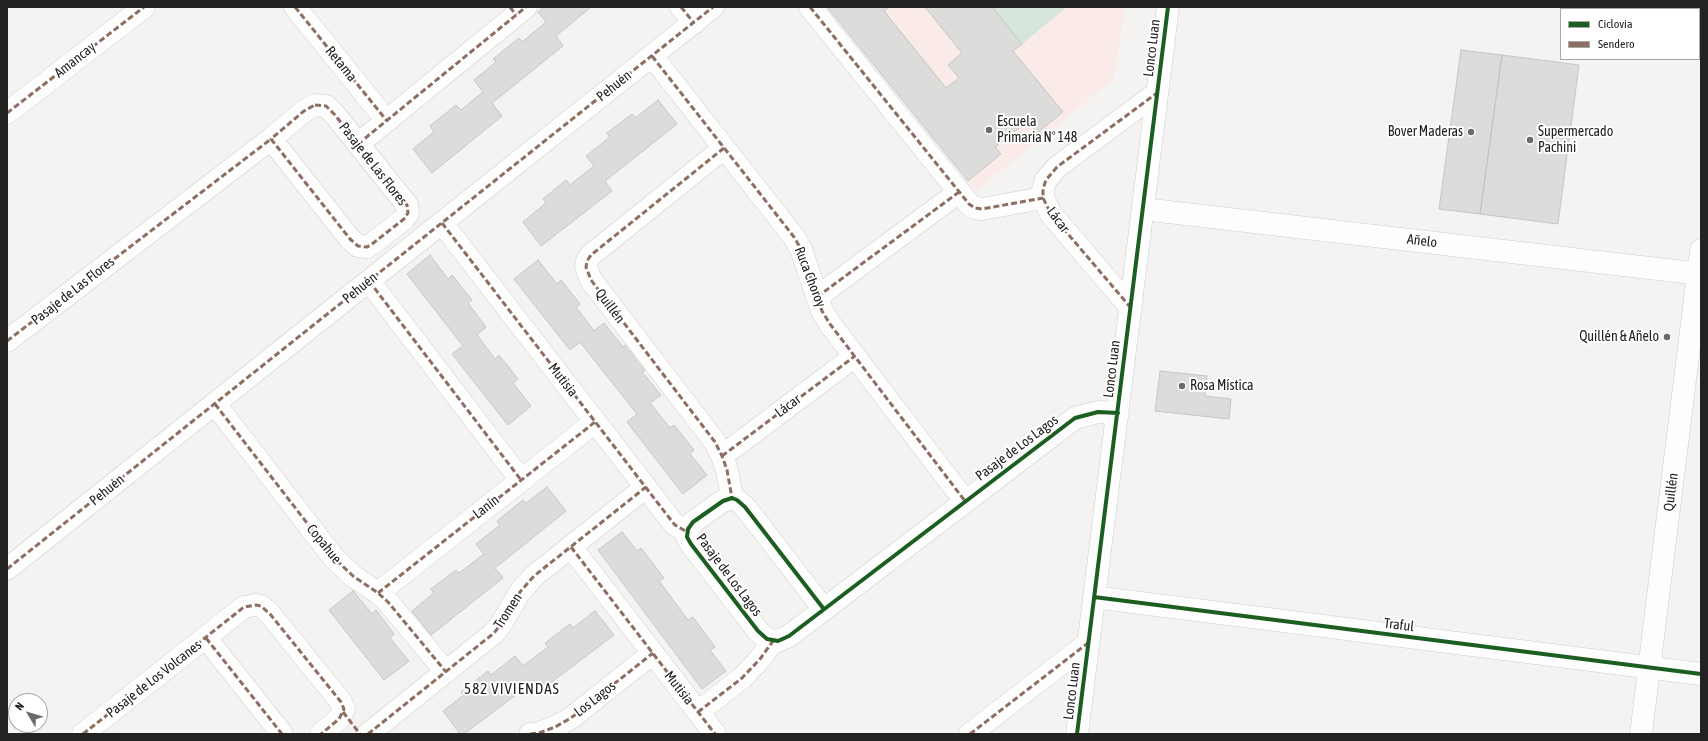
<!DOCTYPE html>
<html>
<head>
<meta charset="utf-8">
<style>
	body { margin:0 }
	#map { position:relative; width:1708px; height:741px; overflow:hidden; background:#f4f3f2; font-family:"Asap Condensed",sans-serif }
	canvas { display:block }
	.frame { position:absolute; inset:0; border:8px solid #232221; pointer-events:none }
	.legend { position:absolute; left:1560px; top:8px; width:140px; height:52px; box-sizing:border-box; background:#fff; border:1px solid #a7a7a6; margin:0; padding:5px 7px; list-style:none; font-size:12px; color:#232221 }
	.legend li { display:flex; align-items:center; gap:8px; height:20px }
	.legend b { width:20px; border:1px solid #a7a7a6 }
	.north { position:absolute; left:8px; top:693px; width:40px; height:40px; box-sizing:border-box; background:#fff; border:1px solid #a7a7a6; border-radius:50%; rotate:308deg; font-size:11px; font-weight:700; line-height:16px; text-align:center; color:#232221 }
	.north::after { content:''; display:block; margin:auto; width:14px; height:18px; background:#6c6b6a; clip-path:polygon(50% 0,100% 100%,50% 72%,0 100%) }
</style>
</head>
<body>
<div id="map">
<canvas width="1708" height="741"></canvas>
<div class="frame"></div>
<ul class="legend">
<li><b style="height:5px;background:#1b5e20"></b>Ciclovía</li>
<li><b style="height:5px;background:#8d6e63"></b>Sendero</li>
</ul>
<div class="north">N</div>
</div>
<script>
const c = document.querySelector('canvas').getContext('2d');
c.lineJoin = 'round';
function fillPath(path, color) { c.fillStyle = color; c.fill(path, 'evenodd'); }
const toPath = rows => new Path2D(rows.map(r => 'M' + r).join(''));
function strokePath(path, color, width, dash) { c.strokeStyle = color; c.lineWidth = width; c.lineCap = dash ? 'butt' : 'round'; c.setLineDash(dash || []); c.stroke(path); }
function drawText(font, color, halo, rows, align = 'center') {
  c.font = font + ' "Asap Condensed",sans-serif'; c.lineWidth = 4; c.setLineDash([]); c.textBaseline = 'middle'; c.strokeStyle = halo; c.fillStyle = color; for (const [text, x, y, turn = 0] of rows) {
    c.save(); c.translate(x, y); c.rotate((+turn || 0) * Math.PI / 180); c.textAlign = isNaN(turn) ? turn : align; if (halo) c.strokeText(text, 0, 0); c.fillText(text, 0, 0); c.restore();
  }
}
const education = toPath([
	[827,7,1125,7,1114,79,976,191]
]);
const green = toPath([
	[992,7,1067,7,1022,44]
]);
const building = toPath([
	[544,7,591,7,556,36,563,46,492,103,502,116,432,173,413,149,434,132,430,126,456,105,461,110,483,92,474,80,496,62,493,59,519,38,522,42,546,22,538,12,544,7],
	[827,7,889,7,884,11,946,88,959,78,948,65,962,53,925,7,992,7,1022,44,1013,51,1063,112,1037,133,1028,121,995,147,1001,154,968,181,827,7],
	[1461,50,1502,55,1480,214,1439,209,1461,50],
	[1502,55,1579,65,1558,224,1480,214,1502,55],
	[658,100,677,124,605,181,612,191,541,246,523,222,546,203,543,199,566,180,570,185,594,166,586,156,610,137,607,133,632,114,635,118,658,100],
	[430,255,448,279,452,275,472,300,468,303,486,327,477,335,495,359,499,355,518,379,513,383,531,406,508,425,452,354,463,346,407,274,430,255],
	[538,260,557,284,561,280,580,304,576,307,594,331,604,323,623,347,627,344,647,369,642,372,661,395,650,403,670,428,674,425,694,450,690,454,707,475,683,494,627,422,637,414,580,342,570,350,514,279,538,260],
	[1160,371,1207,376,1205,396,1231,399,1229,419,1155,411,1160,371],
	[547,487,566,511,495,568,503,578,431,635,412,611,434,593,431,589,456,570,459,573,484,554,476,544,500,525,497,521,523,500,526,503,547,487],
	[622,532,637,551,641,548,664,578,659,581,688,620,693,617,715,647,710,650,726,671,702,689,598,550,622,532],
	[353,591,372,614,376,610,394,634,390,638,409,661,384,680,329,610,353,591],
	[595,611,614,635,541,690,534,681,464,734,460,734,443,711,464,695,461,692,488,671,491,675,515,656,523,666,548,647,545,643,570,624,573,628,595,611]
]);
const minor = toPath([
	[295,7,387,121],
	[681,7,694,23],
	[810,7,969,204,975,208,982,209,1043,198],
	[652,56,794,237,801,249,822,311,830,324,965,501],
	[315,105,326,106,335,115,407,205,408,213,404,219,372,244,367,247,358,246,350,239,271,139,304,111,315,105],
	[7,113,144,7],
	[358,144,526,7],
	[724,148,591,255,587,261,586,267,591,280,715,442,722,456,727,470,732,498],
	[1143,209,1701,274],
	[442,223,667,515,675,525,687,532],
	[369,281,521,480],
	[817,297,959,192],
	[1131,308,1051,214,1043,198,1043,189,1046,180,1057,167,1157,93],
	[7,341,271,139],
	[215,404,334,558,353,576,378,593,388,602,446,672],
	[722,456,855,356],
	[571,547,715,734],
	[7,569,713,7],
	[378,593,595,422],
	[1094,597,1701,674],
	[823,608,745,507,737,500,732,498,723,501,693,522,688,529,687,537,691,544,758,631,767,639,778,641,789,636,1075,418,1098,412,1118,413],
	[206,638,282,734],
	[698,712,742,678,760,659,773,641],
	[83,734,239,611,244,607,256,605,261,606,270,614,341,702,344,709,339,719,321,734],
	[368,734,494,633,501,624,520,592,534,576,646,487],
	[530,734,539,733,555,727,571,718,653,653],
	[970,734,1088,643],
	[1077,734,1168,7],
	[1641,734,1701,250]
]);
const quiet = toPath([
	[295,7,387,121],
	[510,7,516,15],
	[681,7,694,23],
	[810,7,969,204,975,208,982,209,1043,198],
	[652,56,794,237,801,249,822,311,830,324,965,501],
	[315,105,326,106,335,115,407,205,408,213,404,219,372,244,367,247,358,246,350,239,271,139,304,111,315,105],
	[7,113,144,7],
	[358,144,526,7],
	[724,148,591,255,587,261,586,267,591,280,715,442,722,456,727,470,732,498],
	[442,223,667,515,675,525,687,532],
	[369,281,521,480],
	[817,297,959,192],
	[1131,308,1051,214,1043,198,1043,189,1046,180,1057,167,1157,93],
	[7,341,271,139],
	[215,404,334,558,353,576,378,593,388,602,446,672],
	[722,456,855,356],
	[571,547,715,734],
	[7,569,713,7],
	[378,593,595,422],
	[206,638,282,734],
	[343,712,360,734],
	[698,712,742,678,760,659,773,641],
	[83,734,239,611,244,607,256,605,261,606,270,614,341,702,344,709,339,719,321,734],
	[368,734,494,633,501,624,520,592,534,576,646,487],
	[530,734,539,733,555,727,571,718,653,653],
	[970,734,1088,643]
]);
const cycleway = toPath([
	[1094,597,1701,674],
	[823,608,745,507,737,500,732,498,723,501,693,522,688,529,687,537,691,544,758,631,767,639,778,641,789,636,1075,418,1098,412,1118,413],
	[1077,734,1168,7]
]);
const markers = [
	[989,130,4,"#6c6b6a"],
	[1471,132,4,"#6c6b6a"],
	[1530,140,4,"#6c6b6a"],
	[1667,337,4,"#6c6b6a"],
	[1182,386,4,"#6c6b6a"]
];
const streetNames = [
	["Lonco Luan",1152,48,-83],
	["Amancay",75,60,-38],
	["Retama",341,64,51],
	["Pehuén",614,86,-39],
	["Pasaje de Las Flores",373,164,52],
	["Lácar",1058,220,53],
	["Añelo",1422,241,7],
	["Ruca Choroy",810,277,69],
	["Pehuén",360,288,-39],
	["Pasaje de Las Flores",73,291,-38],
	["Quillén",610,306,53],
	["Lonco Luan",1112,369,-83],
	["Mutisia",563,380,52],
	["Lácar",788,406,-37],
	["Pasaje de Los Lagos",1017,448,-37],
	["Pehuén",107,490,-39],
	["Quillén",1671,492,-83],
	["Lanín",486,507,-38],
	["Copahue",324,544,51],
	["Pasaje de Los Lagos",729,575,53],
	["Tromen",508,611,-57],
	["Traful",1399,625,7],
	["Pasaje de Los Volcanes",154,679,-38],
	["Mutisia",679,688,52],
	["Lonco Luan",1072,691,-83],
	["Los Lagos",595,699,-38]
];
const poiNames = [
	["Escuela",997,122],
	["Primaria N° 148",997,138],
	["Bover Maderas",1463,132,"right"],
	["Supermercado",1538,132],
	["Pachini",1538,148],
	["Quillén & Añelo",1659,337,"right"],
	["Rosa Mística",1190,386]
];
const neighbourhoodNames = [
	["582 VIVIENDAS",512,689]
];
fillPath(education, '#faeae8');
fillPath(green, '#d6e6dd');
fillPath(building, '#dcdcdb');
strokePath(building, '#c6c5c4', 1);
strokePath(minor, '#cececc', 23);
strokePath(minor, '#fdfdfd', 22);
strokePath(quiet, '#8d6e63', 3, [6, 3]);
strokePath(cycleway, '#1b5e20', 4);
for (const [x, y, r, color] of markers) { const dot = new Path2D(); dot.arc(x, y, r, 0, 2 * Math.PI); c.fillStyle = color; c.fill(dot); strokePath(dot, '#fff', 1.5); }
drawText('14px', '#232221', '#fff', streetNames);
drawText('14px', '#232221', '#fff', poiNames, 'left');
c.letterSpacing = '1px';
drawText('15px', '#232221', '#fff', neighbourhoodNames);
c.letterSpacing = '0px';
</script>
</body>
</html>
